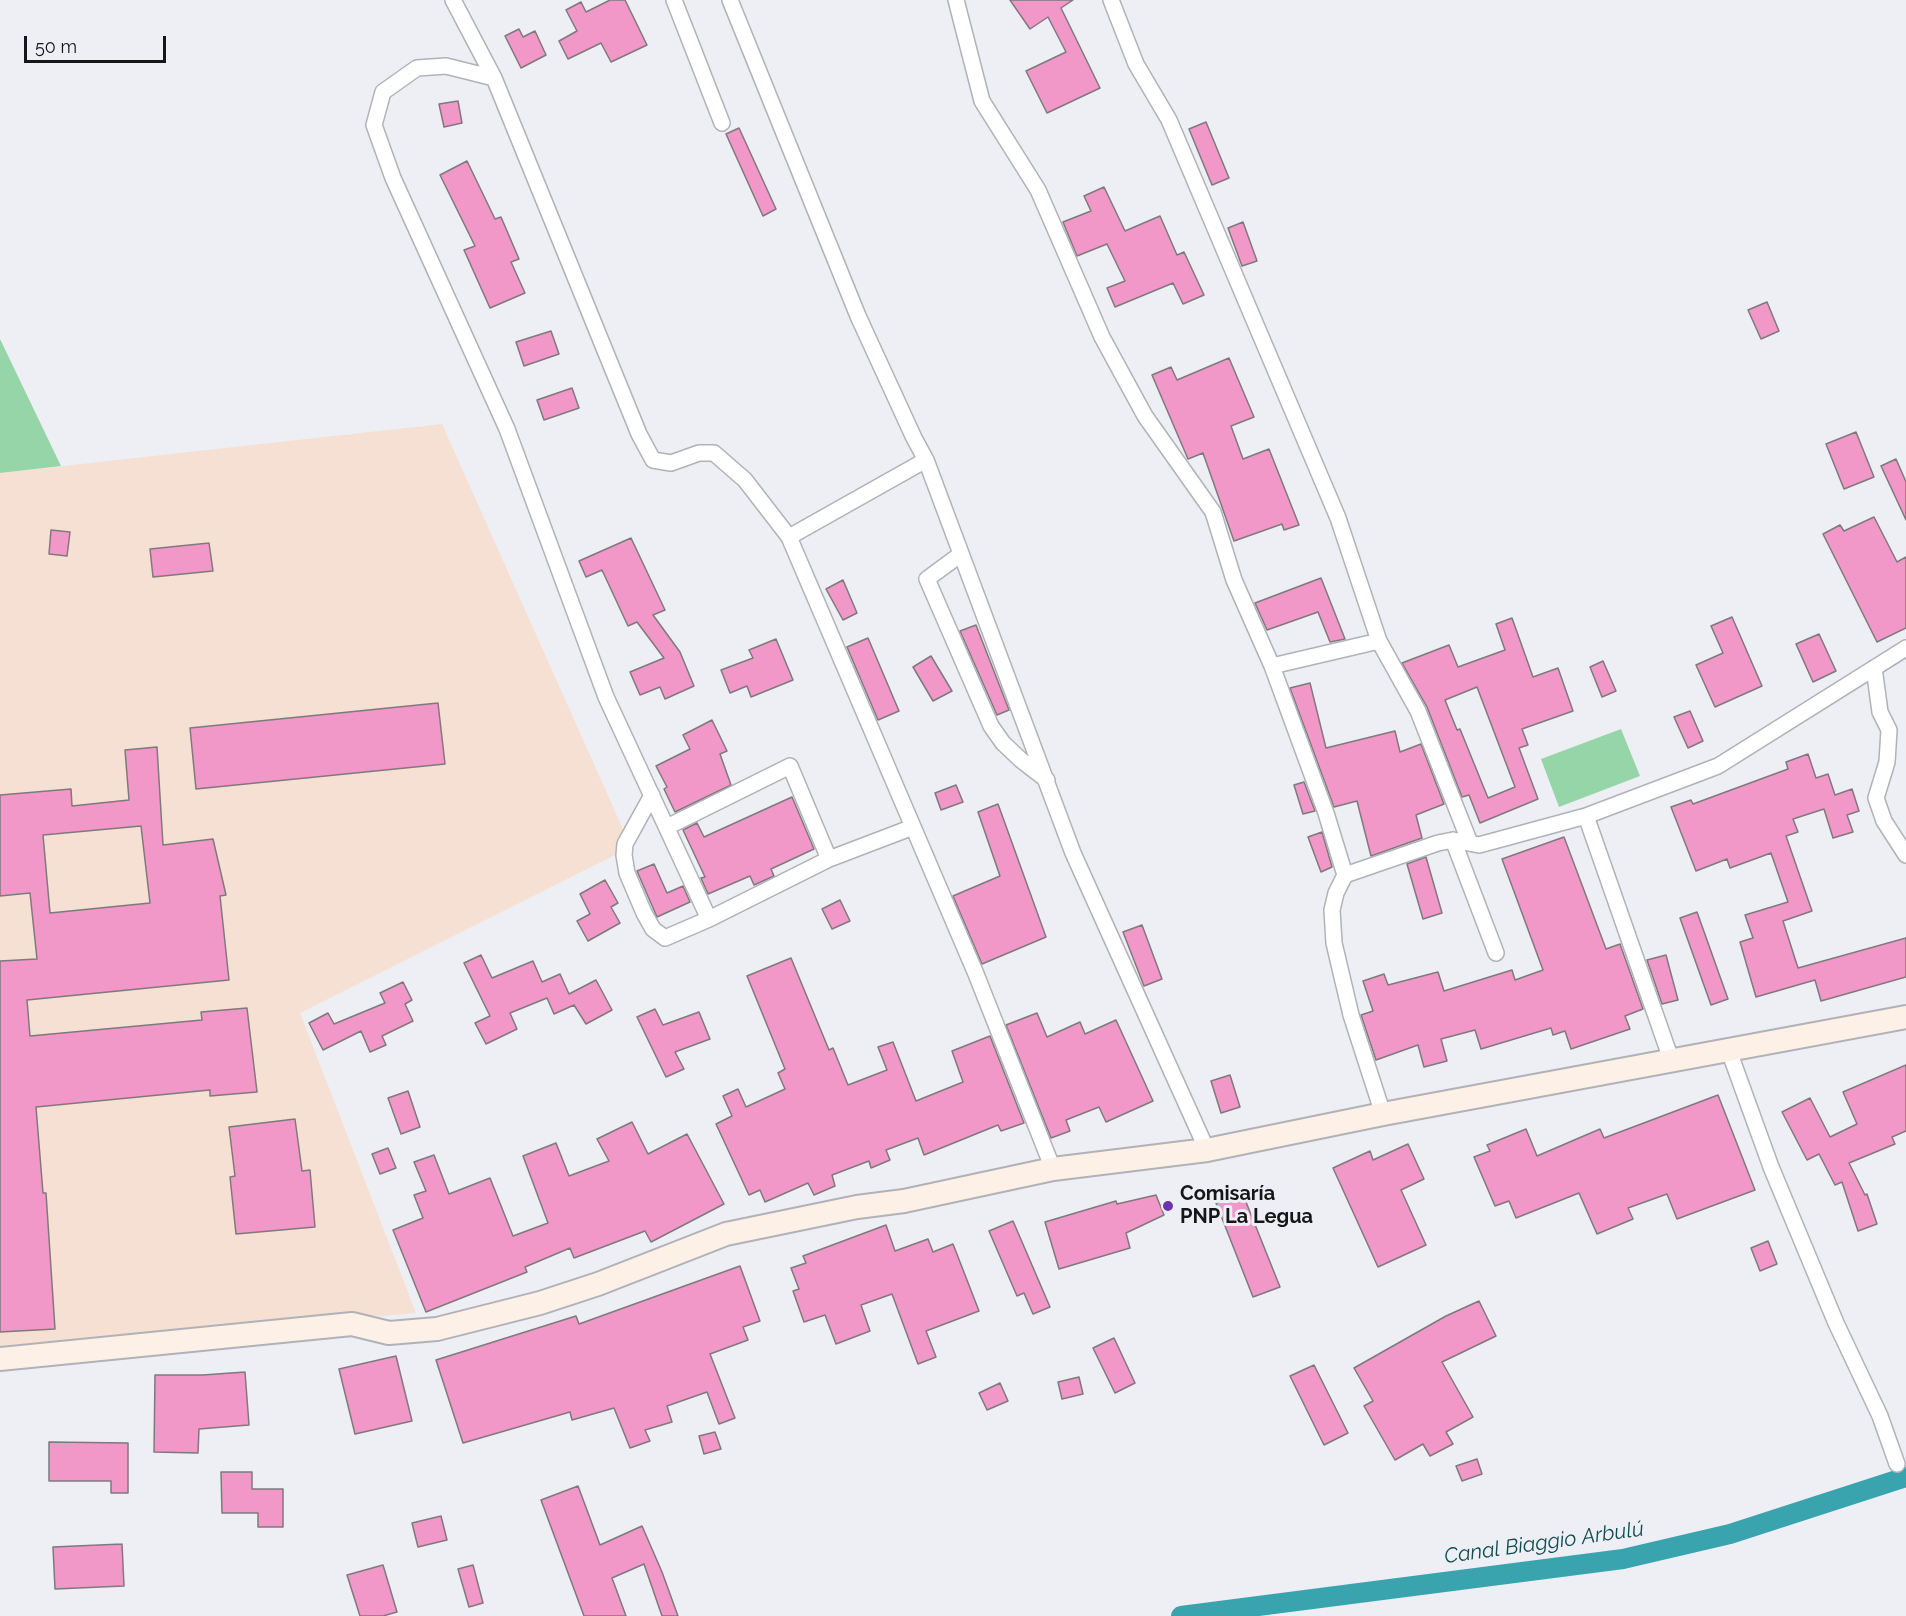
<!DOCTYPE html>
<html>
<head>
<meta charset="utf-8">
<style>
	body { margin:0 }
	#map { position:relative; width:1906px; height:1616px; overflow:hidden; background:#edeff5; font-family:Raleway,sans-serif }
	canvas { display:block }
	.scale { position:absolute; left:24px; top:36px; width:142px; height:27px; box-sizing:border-box; border:3px solid #161618; border-top:0; padding-left:8px; font-size:18px; line-height:21px; white-space:nowrap; color:#161618; -webkit-text-stroke:4px #edeff5; paint-order:stroke }
</style>
</head>
<body>
<div id="map">
<canvas width="1906" height="1616"></canvas>
<div class="scale">50 m</div>
</div>
<script>
const c = document.querySelector('canvas').getContext('2d');
c.lineJoin = 'round';
function fillPath(path, color) { c.fillStyle = color; c.fill(path, 'evenodd'); }
const toPath = rows => new Path2D(rows.map(r => 'M' + r).join(''));
function strokePath(path, color, width, dash) { c.strokeStyle = color; c.lineWidth = width; c.lineCap = dash ? 'butt' : 'round'; c.setLineDash(dash || []); c.stroke(path); }
function drawText(font, color, halo, rows, align = 'center') {
  c.font = font + ' Raleway,sans-serif'; c.lineWidth = 6; c.setLineDash([]); c.textBaseline = 'middle'; c.strokeStyle = halo; c.fillStyle = color; for (const [text, x, y, turn = 0] of rows) {
    c.save(); c.translate(x, y); c.rotate((+turn || 0) * Math.PI / 180); c.textAlign = isNaN(turn) ? turn : align; if (halo) c.strokeText(text, 0, 0); c.fillText(text, 0, 0); c.restore();
  }
}
const industrial = toPath([
	[442,424,631,847,300,1013,416,1313,0,1350,0,473]
]);
const green = toPath([
	[0,339,61,466,0,473],
	[1621,729,1640,776,1559,807,1541,759]
]);
const canal = toPath([
	[1181,1616,1623,1559,1730,1534,1906,1477]
]);
const building = toPath([
	[610,0,625,0,647,45,611,62,601,43,568,59,559,41,577,31,566,10,581,2,586,12,610,0],
	[1010,0,1073,0,1061,8,1100,88,1047,113,1026,71,1066,52,1048,17,1030,29,1010,0],
	[519,29,523,37,535,31,546,55,521,68,505,36,519,29],
	[458,101,462,123,444,127,439,104,458,101],
	[1206,122,1229,178,1212,185,1189,129,1206,122],
	[739,128,776,209,763,216,726,134,739,128],
	[467,161,495,219,501,217,519,259,511,262,525,293,490,308,464,250,475,246,440,175,467,161],
	[1104,187,1125,231,1160,216,1177,255,1184,252,1204,295,1183,304,1173,283,1115,307,1107,288,1125,281,1107,244,1077,256,1063,222,1091,211,1084,196,1104,187],
	[1243,222,1257,261,1242,266,1228,228,1243,222],
	[1767,302,1779,331,1761,339,1748,310,1767,302],
	[551,331,559,354,524,366,516,342,551,331],
	[1229,358,1254,417,1231,426,1243,459,1269,449,1299,525,1284,530,1282,524,1234,541,1203,453,1188,459,1152,375,1171,367,1177,380,1229,358],
	[572,388,579,408,544,420,537,400,572,388],
	[1856,432,1874,477,1844,489,1826,444,1856,432],
	[1896,459,1906,482,1906,520,1881,466,1896,459],
	[1874,517,1897,562,1906,557,1906,628,1877,642,1823,534,1840,525,1844,531,1874,517],
	[51,530,70,532,67,556,49,554,51,530],
	[631,538,665,610,653,615,680,652,694,686,665,699,660,687,640,695,630,672,664,658,637,622,628,626,602,570,586,577,579,561,631,538],
	[209,543,213,571,153,577,150,549,209,543],
	[1321,578,1345,639,1330,642,1318,612,1267,630,1255,603,1321,578],
	[843,580,857,613,843,620,826,589,843,580],
	[1732,617,1762,686,1715,707,1696,665,1723,653,1711,626,1732,617],
	[1512,618,1533,677,1558,668,1573,711,1522,729,1528,745,1519,748,1538,799,1480,823,1469,795,1462,797,1427,707,1402,663,1449,645,1458,667,1505,650,1496,624,1512,618],
	[1477,687,1515,787,1488,798,1460,729,1457,730,1445,700,1477,687],
	[976,625,1009,710,997,715,960,631,976,625],
	[1819,634,1836,671,1813,682,1796,644,1819,634],
	[868,638,899,711,878,720,847,647,868,638],
	[776,639,793,680,751,697,747,686,730,693,721,670,753,658,749,650,776,639],
	[931,656,952,691,933,701,913,667,931,656],
	[1603,661,1616,691,1602,697,1590,667,1603,661],
	[1310,683,1326,748,1395,731,1400,752,1421,744,1444,804,1416,815,1422,838,1371,856,1357,801,1334,807,1290,688,1310,683],
	[438,703,445,764,196,789,190,728,438,703],
	[1690,711,1703,741,1688,748,1674,717,1690,711],
	[712,720,727,751,720,754,731,785,675,812,664,789,667,787,656,766,690,749,683,735,712,720],
	[157,747,163,845,213,839,226,895,220,896,229,980,27,1000,30,1036,202,1020,201,1012,247,1008,257,1092,210,1096,210,1090,36,1107,43,1193,46,1193,55,1329,0,1332,0,961,37,959,30,893,0,896,0,795,71,789,72,806,129,800,125,750,157,747],
	[141,826,150,903,50,913,43,835,141,826],
	[1808,754,1816,778,1828,774,1835,795,1852,789,1859,811,1847,815,1853,832,1833,838,1824,809,1793,819,1798,832,1786,836,1812,911,1783,921,1798,968,1906,938,1906,977,1821,1001,1815,980,1756,997,1740,942,1753,938,1745,915,1788,902,1771,853,1730,868,1727,859,1696,871,1671,807,1691,800,1693,804,1788,769,1786,762,1808,754],
	[1304,782,1315,811,1303,814,1294,785,1304,782],
	[956,785,963,802,941,810,935,793,956,785],
	[792,797,814,849,771,869,774,876,754,885,750,876,708,894,701,878,705,877,683,830,697,823,704,837,792,797],
	[998,804,1046,937,982,964,953,896,1000,876,978,812,998,804],
	[1322,832,1332,867,1321,872,1308,837,1322,832],
	[1564,837,1606,949,1620,944,1643,1009,1625,1016,1630,1029,1571,1049,1565,1031,1553,1035,1551,1028,1481,1049,1475,1030,1441,1039,1447,1061,1424,1067,1418,1045,1376,1060,1361,1015,1373,1011,1363,981,1384,974,1388,985,1438,972,1444,991,1512,970,1515,980,1543,970,1502,859,1564,837],
	[1426,857,1442,913,1423,919,1407,864,1426,857],
	[654,864,667,893,683,886,690,902,657,917,637,871,654,864],
	[605,880,618,903,611,907,620,923,588,941,577,921,590,914,580,894,605,880],
	[840,900,850,921,832,929,822,909,840,900],
	[1697,912,1728,999,1711,1005,1680,918,1697,912],
	[1142,925,1162,979,1144,986,1123,932,1142,925],
	[481,955,492,978,533,961,542,982,560,974,569,994,596,980,612,1010,586,1024,574,1005,554,1014,547,998,510,1013,517,1029,486,1044,475,1023,490,1016,464,963,481,955],
	[1666,955,1678,1000,1662,1004,1647,960,1666,955],
	[791,958,829,1050,833,1048,848,1085,887,1070,878,1047,893,1042,916,1101,963,1082,952,1051,990,1036,1024,1123,1001,1131,998,1125,924,1155,918,1138,886,1150,890,1160,871,1168,869,1161,832,1175,835,1186,814,1195,808,1183,765,1202,760,1190,749,1195,716,1124,732,1116,723,1096,738,1089,746,1107,785,1089,778,1073,785,1069,747,976,791,958],
	[403,982,412,1000,405,1004,413,1021,382,1036,386,1045,370,1052,361,1031,323,1050,309,1023,328,1013,334,1024,385,1003,380,993,403,982],
	[655,1009,663,1025,699,1012,710,1039,675,1052,684,1069,666,1077,637,1017,655,1009],
	[1037,1013,1047,1037,1080,1022,1085,1034,1116,1020,1153,1101,1106,1122,1099,1107,1066,1120,1070,1131,1051,1138,1006,1025,1037,1013],
	[1906,1065,1906,1131,1892,1137,1895,1144,1849,1163,1865,1195,1867,1194,1877,1224,1858,1231,1842,1182,1835,1185,1819,1154,1807,1160,1782,1112,1810,1098,1830,1137,1857,1124,1843,1092,1906,1065],
	[1230,1075,1240,1107,1221,1113,1211,1081,1230,1075],
	[408,1091,420,1127,401,1134,388,1098,408,1091],
	[1718,1095,1755,1190,1677,1219,1667,1194,1628,1208,1633,1219,1597,1234,1579,1193,1516,1218,1509,1201,1495,1206,1474,1157,1490,1151,1487,1145,1526,1129,1537,1156,1600,1129,1604,1138,1718,1095],
	[295,1119,302,1171,310,1170,315,1227,236,1234,230,1177,235,1176,229,1127,295,1119],
	[632,1122,648,1154,687,1134,724,1204,651,1242,645,1231,574,1258,570,1248,525,1267,527,1272,426,1312,393,1230,423,1218,414,1195,426,1191,414,1162,434,1155,449,1194,490,1178,513,1236,548,1223,523,1156,556,1143,569,1176,609,1161,597,1139,632,1122],
	[1408,1144,1424,1179,1401,1190,1426,1245,1378,1267,1333,1168,1370,1151,1373,1160,1408,1144],
	[388,1148,396,1168,380,1174,372,1154,388,1148],
	[1242,1192,1280,1287,1253,1297,1216,1203,1242,1192],
	[1156,1195,1164,1215,1126,1233,1130,1248,1059,1269,1045,1222,1116,1201,1117,1204,1156,1195],
	[1013,1221,1050,1307,1033,1314,1024,1293,1017,1296,989,1231,1013,1221],
	[886,1225,895,1251,928,1239,933,1252,953,1244,979,1311,926,1331,936,1357,918,1364,892,1294,861,1305,870,1331,836,1344,825,1315,804,1322,793,1291,799,1289,791,1268,806,1263,803,1256,886,1225],
	[1768,1241,1777,1264,1760,1271,1751,1248,1768,1241],
	[740,1266,760,1321,743,1327,748,1340,710,1354,735,1418,719,1424,707,1392,667,1406,672,1422,645,1430,650,1441,630,1448,614,1408,572,1420,570,1412,463,1443,436,1360,576,1316,579,1324,740,1266],
	[1479,1301,1496,1336,1442,1362,1473,1417,1446,1432,1453,1444,1430,1456,1423,1444,1395,1460,1364,1406,1373,1401,1354,1368,1446,1316,1479,1301],
	[1114,1338,1135,1383,1115,1393,1093,1348,1114,1338],
	[396,1356,412,1421,355,1434,339,1369,396,1356],
	[1314,1365,1348,1433,1324,1445,1290,1376,1314,1365],
	[245,1372,249,1425,199,1429,198,1453,154,1452,155,1375,203,1375,245,1372],
	[1079,1377,1083,1394,1062,1399,1058,1382,1079,1377],
	[1000,1383,1008,1401,987,1410,979,1393,1000,1383],
	[715,1432,721,1449,704,1454,699,1436,715,1432],
	[49,1442,128,1443,128,1493,111,1493,111,1481,49,1481,49,1442],
	[1477,1459,1482,1474,1462,1481,1456,1466,1477,1459],
	[221,1472,252,1472,252,1489,283,1489,283,1527,258,1527,258,1513,222,1513,221,1472],
	[578,1486,600,1545,642,1526,662,1572,678,1616,662,1616,644,1564,612,1578,626,1616,584,1616,541,1500,578,1486],
	[441,1516,447,1540,418,1547,412,1523,441,1516],
	[122,1544,124,1586,55,1589,53,1547,122,1544],
	[383,1565,397,1612,383,1616,360,1616,347,1575,383,1565],
	[473,1565,483,1603,469,1607,458,1569,473,1565]
]);
const street = toPath([
	[453,0,494,78,639,434,653,460,671,463,699,453,714,453,745,480,789,537,976,974,1053,1169],
	[674,0,722,123],
	[730,0,858,316,914,438,926,460,1073,853,1207,1150],
	[956,0,982,101,1038,190,1102,337,1145,416,1213,512,1234,580,1272,666,1326,813,1345,875,1336,893,1332,910,1334,943,1351,1015,1383,1114],
	[1111,0,1136,64,1169,120,1338,518,1379,641,1418,711,1470,843],
	[494,78,446,66,417,68,383,92,374,125,393,178,507,429,606,697,709,919],
	[789,537,926,460],
	[961,554,927,579,991,726,1003,743,1021,760,1047,780],
	[1272,666,1379,641],
	[1874,668,1880,712,1889,730,1887,762,1876,798,1884,821,1906,855],
	[652,795,625,844,624,855,627,873,644,913,653,929,665,938,709,919,829,859,913,827],
	[1586,816,1672,1062],
	[667,827,790,766,829,859],
	[1453,840,1496,953],
	[1345,875,1438,843,1453,840,1479,845,1586,816,1718,766,1906,648],
	[1729,1051,1771,1167,1836,1323,1880,1416,1897,1464]
]);
const secondary = toPath([
	[0,1359,352,1324,389,1333,437,1329,540,1303,598,1284,726,1234,857,1207,904,1201,1053,1169,1207,1150,1383,1114,1906,1017]
]);
const markers = [
	[1168,1206,6,"#6c34ab"]
];
const poiNames = [
	["Comisaría",1180,1194],
	["PNP La Legua",1180,1217]
];
const waterNames = [
	["Canal Biaggio Arbulú",1544,1543,-8]
];
fillPath(industrial, '#f6e0d3');
fillPath(green, '#96d5a8');
strokePath(canal, '#39a4ae', 20);
fillPath(building, '#f198c8');
strokePath(building, '#7f797c', 1.5);
strokePath(street, '#b1b2b8', 18);
strokePath(secondary, '#b1b2b8', 26);
strokePath(street, '#fff', 15);
strokePath(secondary, '#fdf0e6', 22);
for (const [x, y, r, color] of markers) { const dot = new Path2D(); dot.arc(x, y, r, 0, 2 * Math.PI); c.fillStyle = color; c.fill(dot); strokePath(dot, '#edeff5', 2); }
drawText('bold 20px', '#161618', '#edeff5', poiNames, 'left');
drawText('italic 21px', '#0f4d52', '#edeff5', waterNames);
</script>
</body>
</html>
